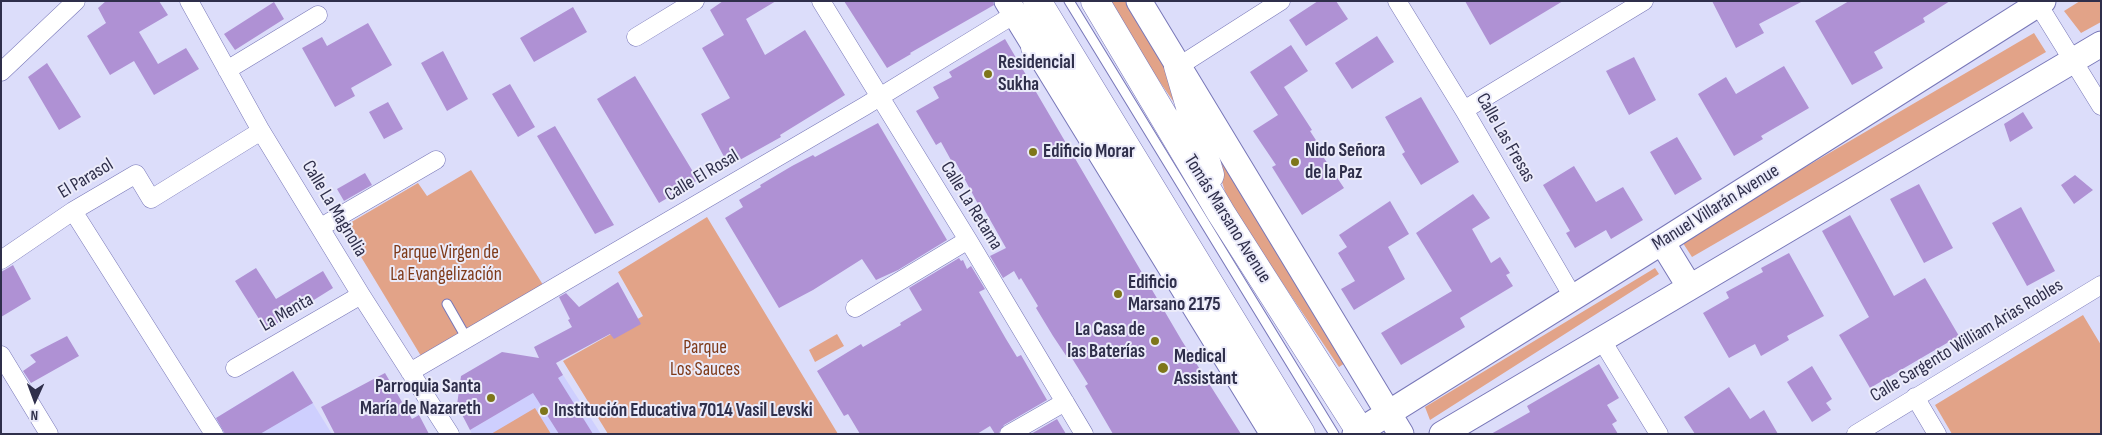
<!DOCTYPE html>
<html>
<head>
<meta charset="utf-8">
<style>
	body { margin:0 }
	#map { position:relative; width:2102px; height:435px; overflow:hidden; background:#dcddfa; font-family:"Sofia Sans Condensed",sans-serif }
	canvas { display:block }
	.frame { position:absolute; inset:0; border:2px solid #2f2f4b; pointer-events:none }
	.north { position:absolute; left:10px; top:375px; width:50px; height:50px; -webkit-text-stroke:4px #ebebfa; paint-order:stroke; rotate:182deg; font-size:14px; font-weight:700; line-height:20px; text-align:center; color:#2f2f4b }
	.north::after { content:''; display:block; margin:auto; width:18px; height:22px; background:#2f2f4b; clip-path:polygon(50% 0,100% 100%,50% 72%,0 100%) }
</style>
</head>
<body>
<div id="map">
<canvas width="2102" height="435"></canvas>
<div class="frame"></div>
<div class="north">N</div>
</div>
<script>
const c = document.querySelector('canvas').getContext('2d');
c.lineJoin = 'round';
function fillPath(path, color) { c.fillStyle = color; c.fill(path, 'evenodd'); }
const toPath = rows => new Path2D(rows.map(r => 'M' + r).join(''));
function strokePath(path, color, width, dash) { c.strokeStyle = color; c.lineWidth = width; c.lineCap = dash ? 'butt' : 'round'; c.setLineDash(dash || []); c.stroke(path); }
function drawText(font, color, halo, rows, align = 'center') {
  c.font = font + ' "Sofia Sans Condensed",sans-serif'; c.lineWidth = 4; c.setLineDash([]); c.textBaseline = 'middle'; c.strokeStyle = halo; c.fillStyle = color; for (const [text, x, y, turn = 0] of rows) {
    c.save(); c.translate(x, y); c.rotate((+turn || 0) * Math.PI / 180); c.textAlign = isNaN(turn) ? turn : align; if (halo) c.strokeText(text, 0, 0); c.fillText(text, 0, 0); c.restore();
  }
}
const built = toPath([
	[293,371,332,434,220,434,211,421],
	[563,375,601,434,472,434,470,430]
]);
const green = toPath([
	[1109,1,1133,1,1172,63,1186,120,1153,72],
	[2080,1,2101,1,2101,22,2081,33,2064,11],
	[2034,33,2046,52,1692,257,1681,240],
	[1206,127,1348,361,1339,367,1228,202],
	[471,170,545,288,421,356,343,227,418,183,427,196],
	[707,217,838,434,608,434,563,361,643,316,618,272],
	[1655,268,1659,274,1430,420,1425,407],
	[2083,315,2101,345,2101,434,1952,434,1935,405],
	[837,334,844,346,815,362,809,350],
	[535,408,551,434,491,434]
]);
const building = toPath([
	[106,1,159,1,168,15,139,32,158,64,186,48,199,69,154,95,134,61,110,75,87,36,106,23,98,8],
	[723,1,776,1,746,19,765,55,805,30,845,95,780,135,781,137,729,166,701,114,730,98,702,48,724,35,710,10],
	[844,1,993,1,994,5,910,53,911,54,887,68],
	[1318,1,1336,1,1348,19,1306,46,1289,20],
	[1465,1,1563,1,1490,45],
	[1712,1,1803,1,1759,24,1764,33,1736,48],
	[1849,1,1950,1,1923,18,1925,22,1874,52,1883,68,1852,85,1815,21],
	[274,2,284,19,235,50,224,34],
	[573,7,587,32,534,62,520,38],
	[368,23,392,65,351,88,355,96,335,107,302,48,322,37,327,46],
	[1377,36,1394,62,1352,89,1335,63],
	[1005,39,1182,341,1241,434,1113,434,1085,386,1088,384,1070,355,1067,357,1053,336,1036,308,1038,306,1021,278,1019,280,1014,271,1003,278,990,256,1006,248,980,202,978,204,955,161,952,162,941,142,936,145,916,111,939,98,933,87,952,77,949,72],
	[1291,45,1308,71,1284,87,1312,130,1310,131,1323,151,1320,152,1344,188,1302,215,1272,167,1276,165,1253,131,1278,115,1250,72],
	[443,51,468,99,447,111,421,63],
	[1634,57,1656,100,1629,115,1606,71],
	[47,63,81,117,59,130,28,77],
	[1784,66,1809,108,1761,136,1763,139,1734,156,1698,94,1726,77,1736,94],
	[635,76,698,180,659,203,597,99],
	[510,84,535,127,518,137,492,94],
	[1421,97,1459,162,1421,185,1402,154,1405,152,1385,117],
	[388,102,403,129,384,139,369,112],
	[2023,112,2033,128,2010,142,2004,124],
	[878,123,947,240,898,270,876,280,862,259,813,290,779,308,725,218,743,207,739,200,761,187,760,185,792,166,813,155,815,157],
	[555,126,614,225,595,234,537,136],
	[1677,137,1702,179,1675,195,1650,152],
	[1574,166,1596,202,1623,187,1643,220,1611,239,1606,230,1575,248,1566,233,1570,231,1543,185],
	[365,173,372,185,344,201,337,189],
	[2075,175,2093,190,2074,204,2061,185],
	[1919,184,1953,248,1924,263,1890,199],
	[1473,194,1490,218,1472,229,1491,263,1500,257,1510,273,1506,275,1513,286,1460,318,1465,327,1401,365,1381,333,1452,291,1416,233],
	[1390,201,1409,234,1388,247,1405,279,1354,310,1341,289,1355,281,1338,253,1347,247,1339,235],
	[2021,207,2055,271,2027,286,1992,223],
	[1850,215,1894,296,1925,278,1959,336,1870,388,1839,335,1869,317,1822,231],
	[1789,253,1824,316,1787,336,1789,340,1761,356,1755,344,1729,358,1703,313,1729,298,1726,292,1763,272,1761,268],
	[959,258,961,261,963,260,967,269,971,266,985,289,979,292,1006,339,1017,357,1021,355,1047,400,1004,425,998,434,995,434,990,426,977,434,860,434,848,414,844,416,817,371,861,344,863,347,901,325,900,323,922,310,909,288],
	[13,265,31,299,1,317,1,272],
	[256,268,276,299,323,271,333,288,266,330,235,281],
	[618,282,641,324,614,339,610,334,556,363,563,375,558,378,593,434,559,434,533,393,470,430,457,405,461,376,502,352,539,358,534,347,572,327,568,320,570,319,559,297,566,293,579,307],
	[67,336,79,356,31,383,23,371,36,362,30,355],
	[1599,364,1619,398,1607,405,1617,421,1612,424,1618,434,1491,434,1530,412,1527,406],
	[1812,366,1832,399,1826,403,1831,410,1812,422,1787,382],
	[293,371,313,403,260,434,225,434,216,418],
	[385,373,412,419,419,415,429,434,335,434,321,407],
	[1729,387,1750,419,1764,410,1778,434,1695,434,1684,417],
	[1057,419,1066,434,1031,434]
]);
const lane = toPath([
	[1069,1,1334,434],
	[447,304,467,339]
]);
const street = toPath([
	[189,1,261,131,361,295,450,434],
	[821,1,968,240,1084,434],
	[1397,1,1464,110,1573,297],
	[2036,1,2101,106],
	[636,37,695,1],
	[1187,61,1281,1],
	[227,70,318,15],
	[1,72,76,1],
	[1464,110,1644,1],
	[73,211,214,434],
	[321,227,436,160],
	[1,260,73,211,136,174,151,199,261,131],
	[855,308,968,240],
	[1601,339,1659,434],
	[1,355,49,434],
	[235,368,361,295],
	[410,372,865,106,1015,14],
	[1915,397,1937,434],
	[1009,434,1065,402],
	[1856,434,2101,285]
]);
const secondary = toPath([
	[1007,1,1273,434],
	[1139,1,1401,434],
	[1662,242,1689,286],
	[1355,434,1662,242,2043,1],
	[1442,434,2101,44]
]);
const primary = toPath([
	[1037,1,1301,434],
	[1095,1,1221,213,1362,434],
	[1035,47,1057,34],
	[1178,66,1210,175]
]);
const markers = [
	[988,74,5,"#7e761a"],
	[1033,152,5,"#7e761a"],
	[1295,162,5,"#7e761a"],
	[1118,294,5,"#7e761a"],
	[1155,341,5,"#7e761a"],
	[1163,368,6,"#7e761a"],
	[491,398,5,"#7e761a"],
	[544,411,5,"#7e761a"]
];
const poiNames = [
	["Residencial",998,63],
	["Sukha",998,85],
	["Nido Señora",1305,151],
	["de la Paz",1305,173],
	["Edificio Morar",1043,152],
	["Edificio",1128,283],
	["Marsano 2175",1128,305],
	["La Casa de",1145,330,"right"],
	["las Baterías",1145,352,"right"],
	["Medical",1174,357],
	["Assistant",1174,379],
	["Parroquia Santa",481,387,"right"],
	["María de Nazareth",481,409,"right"],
	["Institución Educativa 7014 Vasil Levski",554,411]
];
const streetNames = [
	["Calle Las Fresas",1505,138,60],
	["Calle El Rosal",702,176,-31],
	["El Parasol",86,179,-31],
	["Calle La Retama",971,206,58],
	["Manuel Villarán Avenue",1716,208,-32],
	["Calle La Magnolia",334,209,59],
	["Tomás Marsano Avenue",1227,219,58],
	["La Menta",287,313,-30],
	["Calle Sargento William Arias Robles",1967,341,-31]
];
const parkNames = [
	["Parque Virgen de",446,253],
	["La Evangelización",446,275],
	["Parque",705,348],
	["Los Sauces",705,370]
];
fillPath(built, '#cecffe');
fillPath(green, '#e2a388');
fillPath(building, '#af91d4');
strokePath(lane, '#7877b8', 11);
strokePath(street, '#7877b8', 19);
strokePath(secondary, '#7877b8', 27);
strokePath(primary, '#7877b8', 29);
strokePath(lane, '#fff', 9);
strokePath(street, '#fff', 18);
strokePath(secondary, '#fff', 25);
strokePath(primary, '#fff', 28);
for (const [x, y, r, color] of markers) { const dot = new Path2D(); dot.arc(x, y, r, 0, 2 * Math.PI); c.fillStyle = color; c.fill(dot); strokePath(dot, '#ebebfa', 2); }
drawText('bold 19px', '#2f2f4b', '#ebebfa', poiNames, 'left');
drawText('19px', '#2f2f4b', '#ebebfa', streetNames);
drawText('19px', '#7e3a19', '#ebebfa', parkNames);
</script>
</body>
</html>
